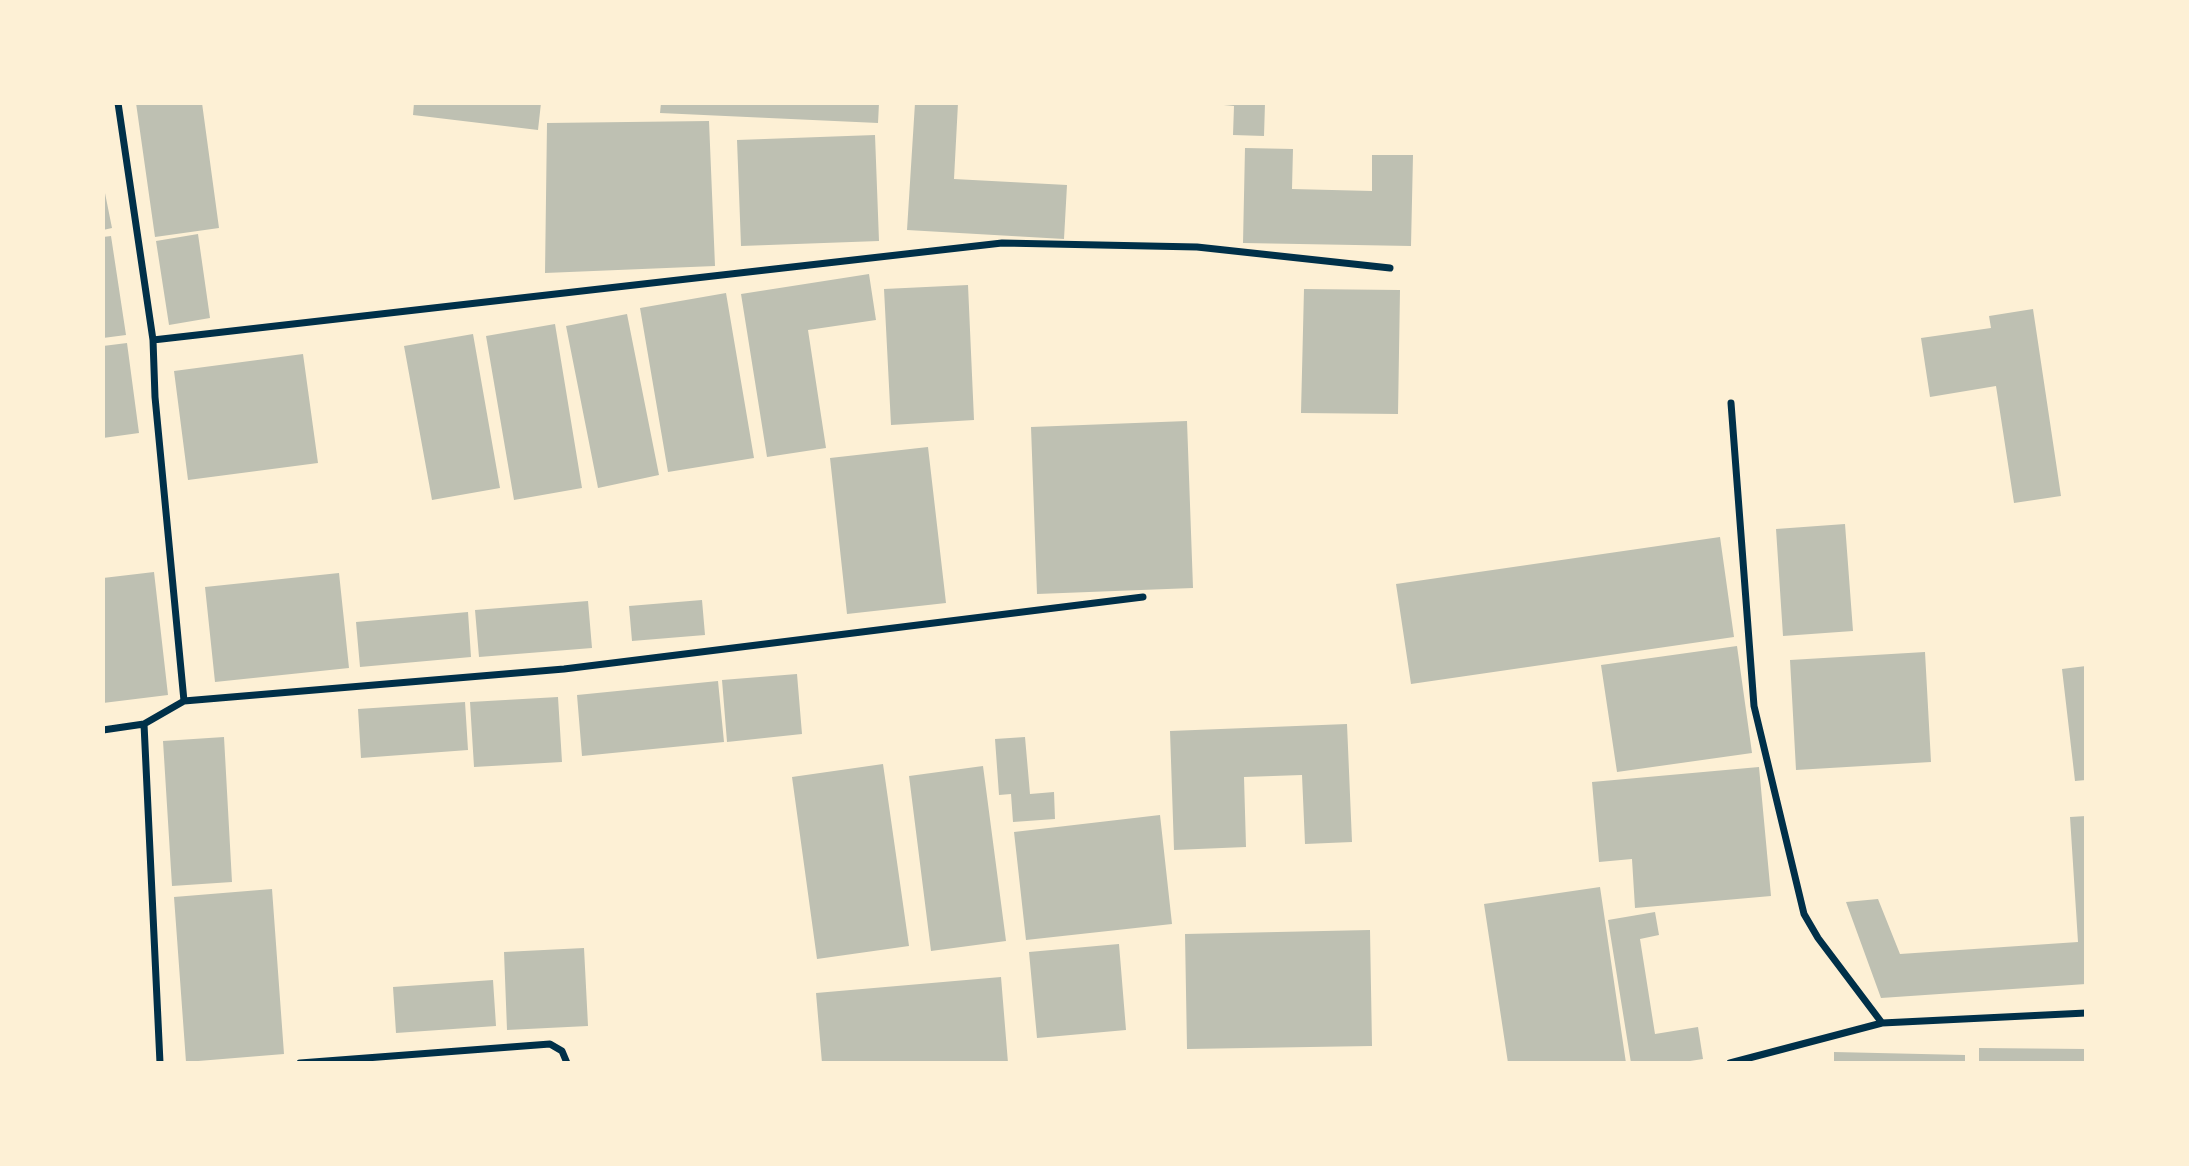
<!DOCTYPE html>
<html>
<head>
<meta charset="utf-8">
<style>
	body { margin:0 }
	#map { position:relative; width:2189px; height:1166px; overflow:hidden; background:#fdf0d5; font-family:Raleway,sans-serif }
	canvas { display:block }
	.frame { position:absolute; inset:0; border:105px solid #fdf0d5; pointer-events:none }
</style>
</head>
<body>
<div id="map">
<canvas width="2189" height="1166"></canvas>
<div class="frame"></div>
</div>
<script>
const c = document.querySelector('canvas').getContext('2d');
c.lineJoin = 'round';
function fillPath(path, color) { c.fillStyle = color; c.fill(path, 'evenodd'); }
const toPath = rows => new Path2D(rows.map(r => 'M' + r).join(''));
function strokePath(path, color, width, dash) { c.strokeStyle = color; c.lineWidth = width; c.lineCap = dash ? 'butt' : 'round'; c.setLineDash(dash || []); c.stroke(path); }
const building = toPath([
	[136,103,202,103,219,228,155,237],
	[414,103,541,103,538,130,413,115],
	[661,103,879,103,878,123,660,113],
	[915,103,958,103,954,179,1067,185,1064,239,907,230],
	[1203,103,1265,103,1264,136,1233,135,1234,106],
	[709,121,715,266,545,273,547,123],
	[875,135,879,241,741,246,737,140],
	[1245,148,1293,149,1292,189,1372,191,1372,155,1413,155,1411,246,1243,243],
	[103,183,112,228,103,230],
	[198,234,210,318,169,325,156,241],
	[111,236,126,335,103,338,103,237],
	[869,274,876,320,808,330,826,448,767,457,741,294],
	[968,285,974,420,891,425,884,289],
	[1304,289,1400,290,1398,414,1301,413],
	[726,293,754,458,668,472,640,308],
	[2033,309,2061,496,2014,503,1996,386,1930,397,1921,338,1991,328,1989,316],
	[627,314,659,475,598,488,566,326],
	[555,324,582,488,514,500,486,336],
	[473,334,500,488,432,500,404,346],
	[127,343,139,433,103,438,103,346],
	[303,354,318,463,188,480,174,371],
	[1187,421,1193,588,1037,594,1031,427],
	[928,447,946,603,847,614,830,458],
	[1845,524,1853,631,1783,636,1776,529],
	[1720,537,1734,637,1411,684,1396,584],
	[154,572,168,695,103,703,103,578],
	[339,573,349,668,215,682,205,587],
	[702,600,705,635,632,641,629,606],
	[588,601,592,648,479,657,475,610],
	[468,612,471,657,360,667,356,622],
	[1737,646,1752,753,1617,772,1601,665],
	[1925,652,1931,762,1796,770,1790,660],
	[2086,666,2086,780,2075,781,2062,669],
	[797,674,802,734,727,742,722,680],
	[718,681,724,742,582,756,577,695],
	[558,697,562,762,474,767,470,702],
	[465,702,468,750,361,758,358,709],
	[1347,724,1352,842,1305,844,1302,775,1244,777,1246,847,1174,850,1170,731],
	[224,737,232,882,172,886,163,741],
	[1025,737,1030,794,1054,792,1055,819,1013,822,1011,794,999,795,995,739],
	[883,764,909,946,817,959,792,777],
	[983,766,1006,941,931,951,909,776],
	[1759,767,1771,896,1635,908,1632,859,1599,862,1592,782],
	[1160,815,1172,924,1026,940,1014,832],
	[2086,816,2086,984,1881,998,1846,902,1878,899,1900,954,2078,942,2070,817],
	[1600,887,1626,1063,1508,1063,1484,904],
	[272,889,284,1054,186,1062,174,897],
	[1655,912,1659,935,1640,939,1655,1034,1698,1027,1703,1059,1677,1063,1631,1063,1608,920],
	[1370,930,1372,1046,1187,1049,1185,934],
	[1119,944,1126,1030,1037,1038,1029,952],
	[584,948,588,1026,507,1030,504,952],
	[1001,977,1008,1063,822,1063,816,993],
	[493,980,496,1026,396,1033,393,987],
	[1979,1048,2086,1049,2086,1063,1979,1063],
	[1834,1052,1965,1055,1965,1063,1834,1063]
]);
const minor = toPath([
	[118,103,153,340,155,397,184,701],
	[153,340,1002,243,1197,247,1390,268],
	[1731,403,1754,706,1804,914,1818,938,1882,1023],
	[144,724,160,1063],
	[103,730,144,724,184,701,564,669,1143,597],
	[300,1063,550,1044,562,1051,567,1063],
	[1730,1063,1882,1023,2086,1013]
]);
fillPath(building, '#bec0b2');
strokePath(minor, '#003049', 7);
</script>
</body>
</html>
